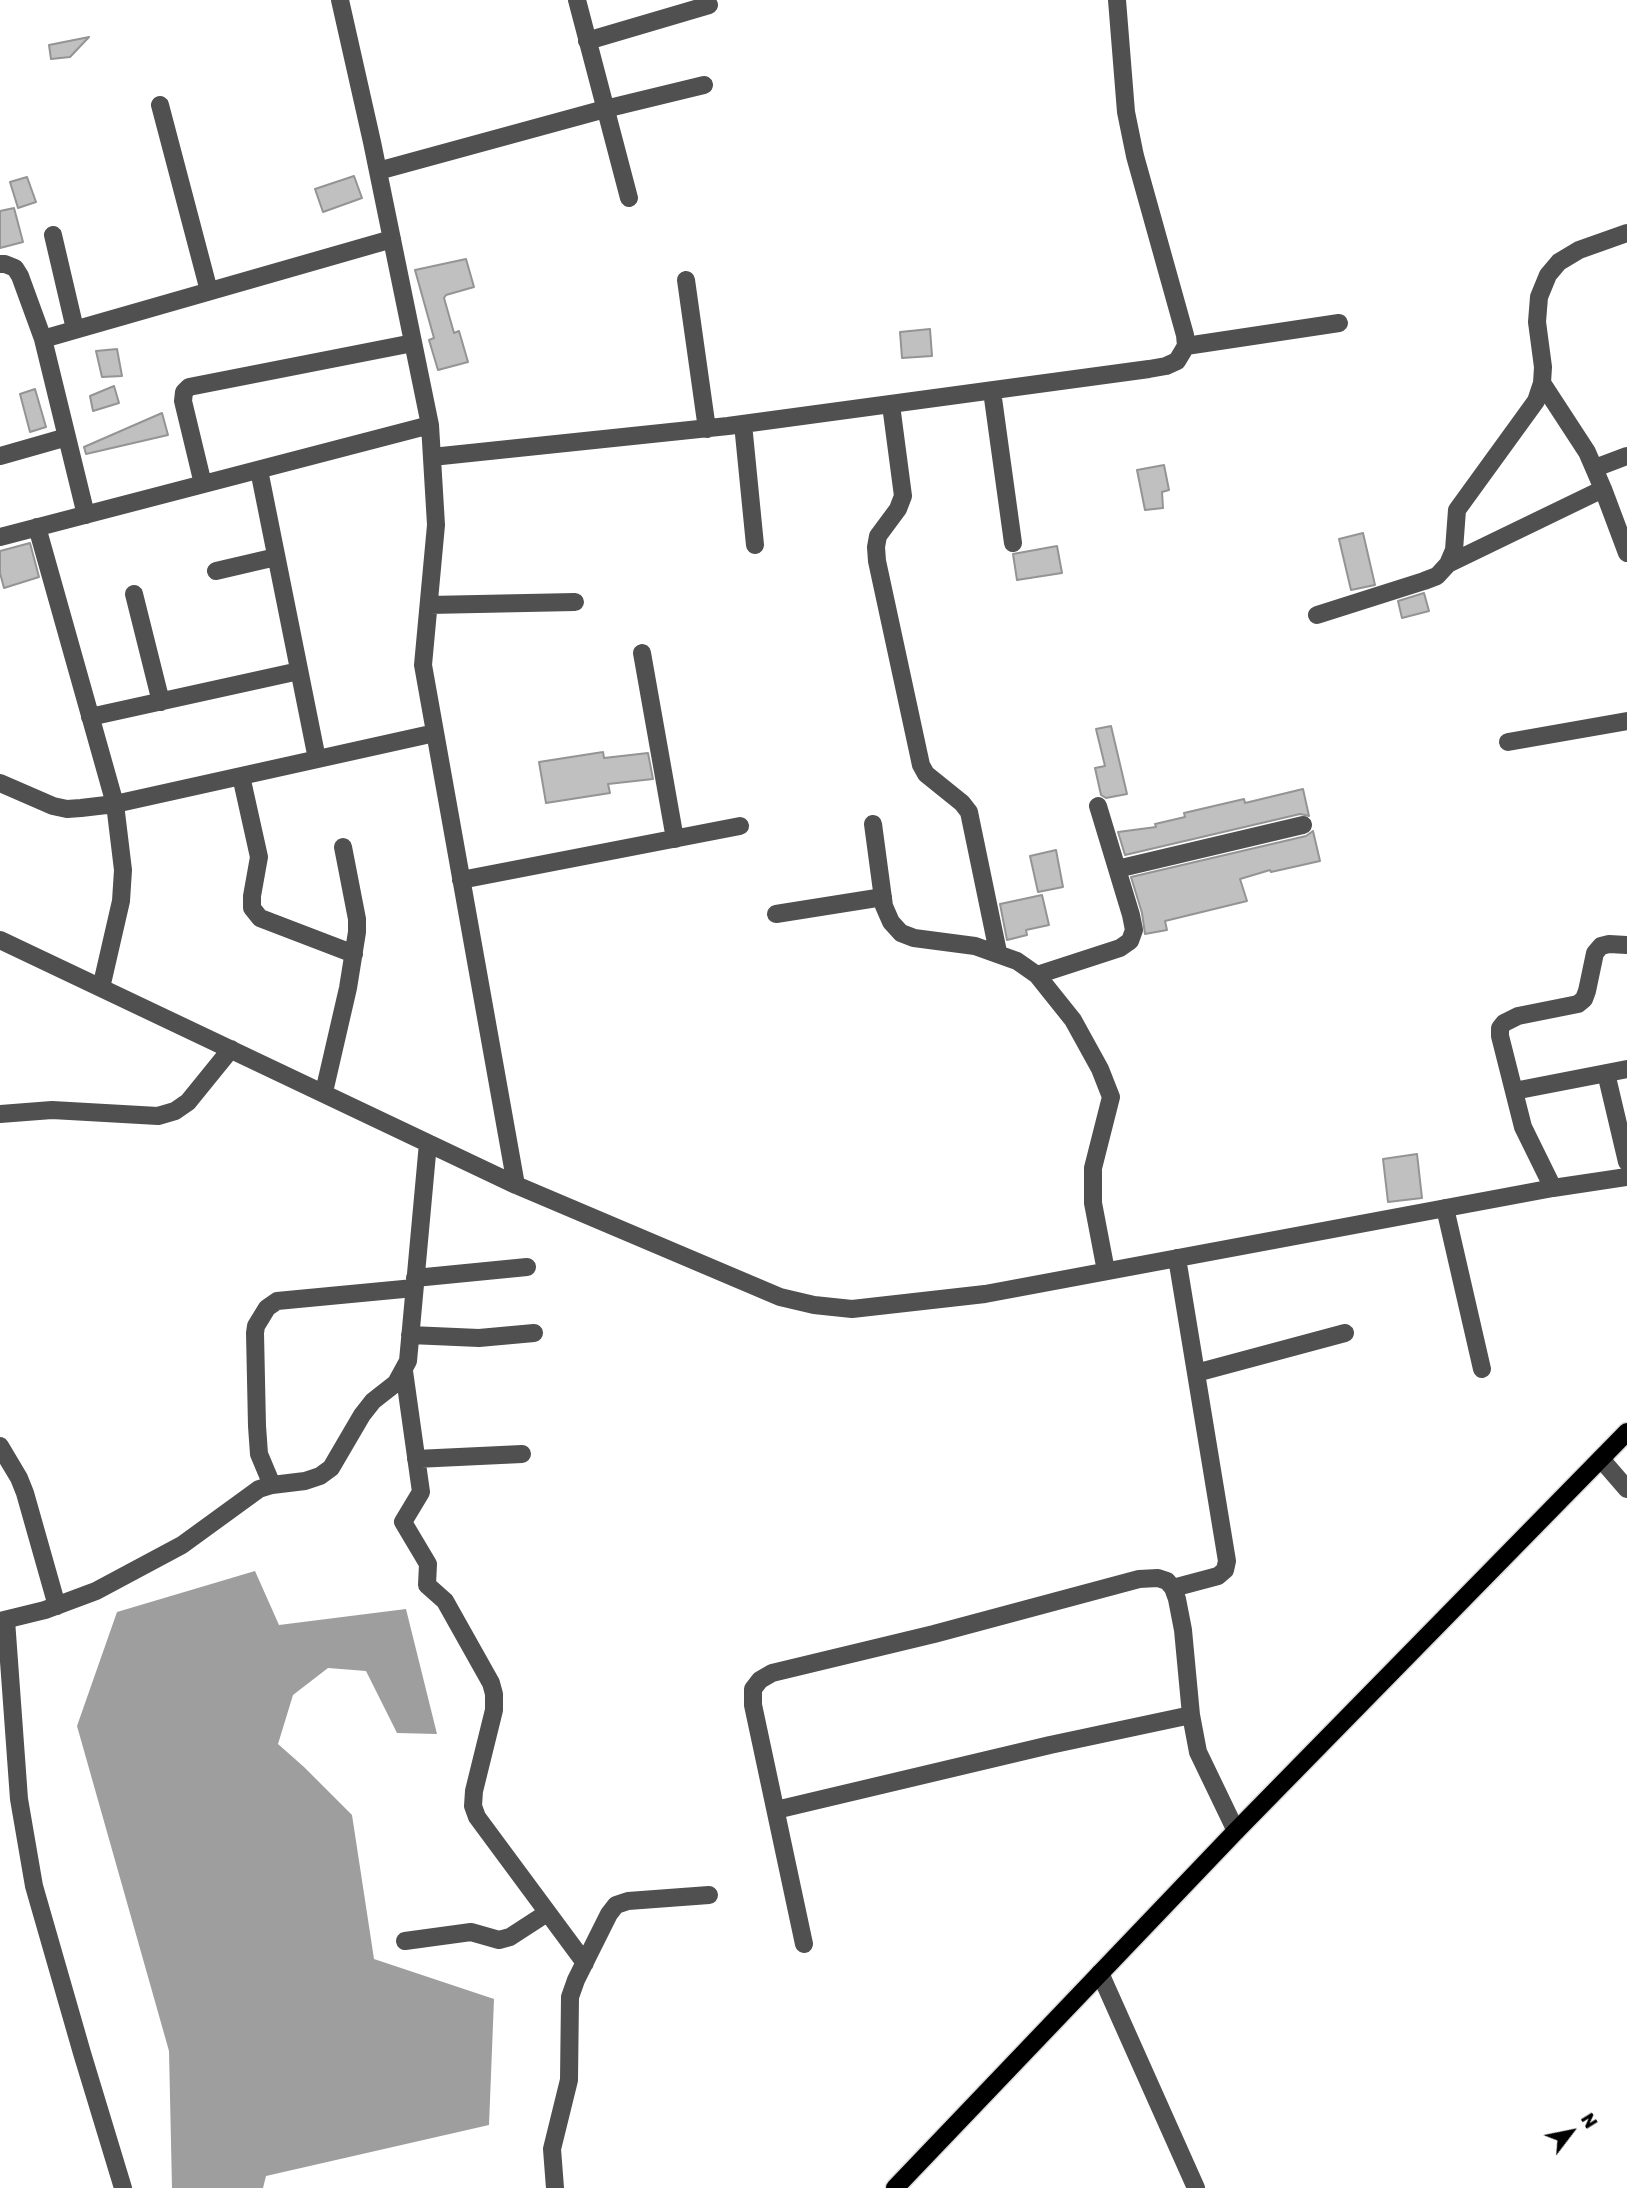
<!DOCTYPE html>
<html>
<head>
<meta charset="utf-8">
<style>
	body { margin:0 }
	#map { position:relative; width:1627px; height:2188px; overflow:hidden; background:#fff; font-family:Rubik,sans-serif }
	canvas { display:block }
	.north { position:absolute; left:1536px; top:2097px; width:70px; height:70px; -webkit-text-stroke:5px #fff; paint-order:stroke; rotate:58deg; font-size:19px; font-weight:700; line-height:28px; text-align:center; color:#000 }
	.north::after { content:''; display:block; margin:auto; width:24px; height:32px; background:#000; clip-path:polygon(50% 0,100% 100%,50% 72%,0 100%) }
</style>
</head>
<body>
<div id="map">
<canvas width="1627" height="2188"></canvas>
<div class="north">N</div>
</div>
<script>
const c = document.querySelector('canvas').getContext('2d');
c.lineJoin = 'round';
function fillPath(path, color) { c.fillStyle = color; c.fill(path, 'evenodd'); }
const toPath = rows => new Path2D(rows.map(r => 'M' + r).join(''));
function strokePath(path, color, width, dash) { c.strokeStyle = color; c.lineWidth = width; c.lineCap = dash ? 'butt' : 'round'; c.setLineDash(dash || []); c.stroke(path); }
const water = toPath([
	[255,1571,279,1625,406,1609,437,1734,397,1733,366,1671,328,1668,293,1695,278,1744,304,1767,352,1815,374,1959,494,1999,489,2125,266,2176,263,2188,172,2188,169,2051,77,1726,117,1612]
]);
const building = toPath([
	[89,37,70,57,51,59,49,45,89,37],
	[354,176,362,198,323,212,315,189,354,176],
	[27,177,36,202,18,208,10,182,27,177],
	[14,208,23,242,0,248,0,211,14,208],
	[466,259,474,287,446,295,444,298,454,333,459,331,468,362,438,370,429,340,434,338,415,270,466,259],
	[930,329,932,356,902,358,900,332,930,329],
	[117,349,122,376,102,377,96,351,117,349],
	[114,386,119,403,93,411,90,396,114,386],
	[35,389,46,427,30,432,20,394,35,389],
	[162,413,168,435,86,454,84,447,162,413],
	[1164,465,1169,490,1162,492,1163,508,1145,510,1137,470,1164,465],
	[1363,533,1375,585,1351,590,1339,539,1363,533],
	[30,543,39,577,4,588,0,573,0,551,30,543],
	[1057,546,1062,573,1017,580,1013,554,1057,546],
	[1424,593,1429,611,1402,618,1398,601,1424,593],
	[1111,726,1127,794,1106,798,1101,795,1095,768,1105,766,1096,729,1111,726],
	[603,752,604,758,648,753,653,779,608,784,610,793,546,803,539,762,603,752],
	[1303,789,1309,816,1300,814,1125,855,1118,832,1156,827,1155,824,1185,817,1184,813,1244,799,1245,803,1303,789],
	[1313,831,1320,861,1271,872,1270,870,1240,879,1247,901,1165,921,1167,930,1145,934,1142,913,1131,877,1306,836,1313,831],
	[1056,850,1063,887,1038,892,1030,856,1056,850],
	[1042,895,1049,925,1026,930,1027,935,1007,940,1000,904,1042,895],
	[1417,1154,1422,1198,1388,1202,1383,1159,1417,1154]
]);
const minor = toPath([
	[340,0,372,142,430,425,436,525,423,665,516,1185],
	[577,0,629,198],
	[587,41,709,5],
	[160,105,209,291],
	[378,171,605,109,704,85],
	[53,235,75,329],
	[0,264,5,264,15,268,20,276,43,339,86,515],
	[686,280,707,429],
	[43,339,392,239],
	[1186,346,1339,323],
	[1542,383,1587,452,1603,489,1627,553],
	[992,391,1013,543],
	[891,405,903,496,898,509,878,536,876,547,877,561,921,765,926,774,962,803,969,812,998,952],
	[743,424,755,545],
	[0,456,67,437],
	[432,457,728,426,1149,369,1166,366,1177,361,1186,346,1185,335,1135,156,1126,112,1117,0],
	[1595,468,1627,456],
	[259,470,317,759],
	[203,484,183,401,184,392,189,387,413,343],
	[37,527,115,804,123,870,121,901,101,988],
	[0,537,430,425],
	[1448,564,1603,489],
	[216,571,276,557],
	[134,594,161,702],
	[429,605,575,602],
	[1317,615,1424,581,1437,576,1448,564,1454,550,1457,510,1536,401,1542,383,1543,367,1537,322,1539,297,1548,275,1559,262,1579,250,1627,233],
	[642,653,675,839],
	[90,717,299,671],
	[1508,742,1627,721],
	[241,776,259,857,252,896,252,908,260,918,354,954],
	[0,783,53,806,67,809,81,808,115,804,435,733],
	[873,824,884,906,891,922,901,933,914,938,975,946,1017,961,1037,975,1073,1020,1100,1069,1111,1097,1093,1168,1093,1203,1106,1271],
	[1117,869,1303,825],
	[461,880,740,826],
	[776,914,883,897],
	[0,940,516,1185,780,1297,814,1305,852,1309,985,1294,1553,1188,1627,1177],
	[1037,975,1120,948,1130,941,1134,930,1131,915,1098,806],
	[1606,1073,1627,1162],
	[1514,1091,1627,1069],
	[324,1092,348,988,357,932,357,919,343,847],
	[0,1114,52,1110,158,1116,175,1111,188,1102,231,1049],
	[1553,1188,1523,1127,1500,1036,1500,1028,1504,1023,1518,1016,1578,1004,1584,999,1587,991,1595,953,1601,946,1609,944,1627,945],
	[1445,1208,1482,1369],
	[415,1278,527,1267],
	[410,1335,479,1338,534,1333],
	[404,1371,421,1492,403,1522,428,1564,427,1585,445,1601,491,1683,494,1694,494,1710,474,1791,473,1806,477,1817,585,1963],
	[1196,1373,1345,1333],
	[0,1446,19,1478,25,1493,57,1606],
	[416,1459,522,1454],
	[1601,1459,1627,1489],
	[272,1485,259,1454,257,1426,255,1333,256,1326,267,1308,277,1301,414,1288],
	[1173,1588,1218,1576,1225,1570,1227,1561,1177,1258],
	[6,1620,19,1799,34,1886,82,2053,123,2188],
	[0,1621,45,1610,96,1591,182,1545,259,1489,272,1485,305,1481,320,1476,331,1468,362,1415,373,1401,396,1383,408,1361,428,1143],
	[776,1810,1050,1745,1191,1715],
	[405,1941,471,1932,499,1940,510,1937,547,1913],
	[804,1944,753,1705,753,1689,760,1680,772,1673,934,1634,1139,1579,1158,1578,1167,1581,1173,1588,1177,1599,1183,1630,1191,1715,1198,1752,1236,1831],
	[1100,1973,1196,2188],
	[555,2188,552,2149,569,2080,570,1997,576,1980,609,1914,616,1905,628,1901,709,1895]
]);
const major = toPath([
	[895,2188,1236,1831,1627,1432]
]);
fillPath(water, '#9e9e9e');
fillPath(building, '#c0c0c0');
strokePath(building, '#949494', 2);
strokePath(major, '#dbdbdb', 21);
strokePath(minor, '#505050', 18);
strokePath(major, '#000', 18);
</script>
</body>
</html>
